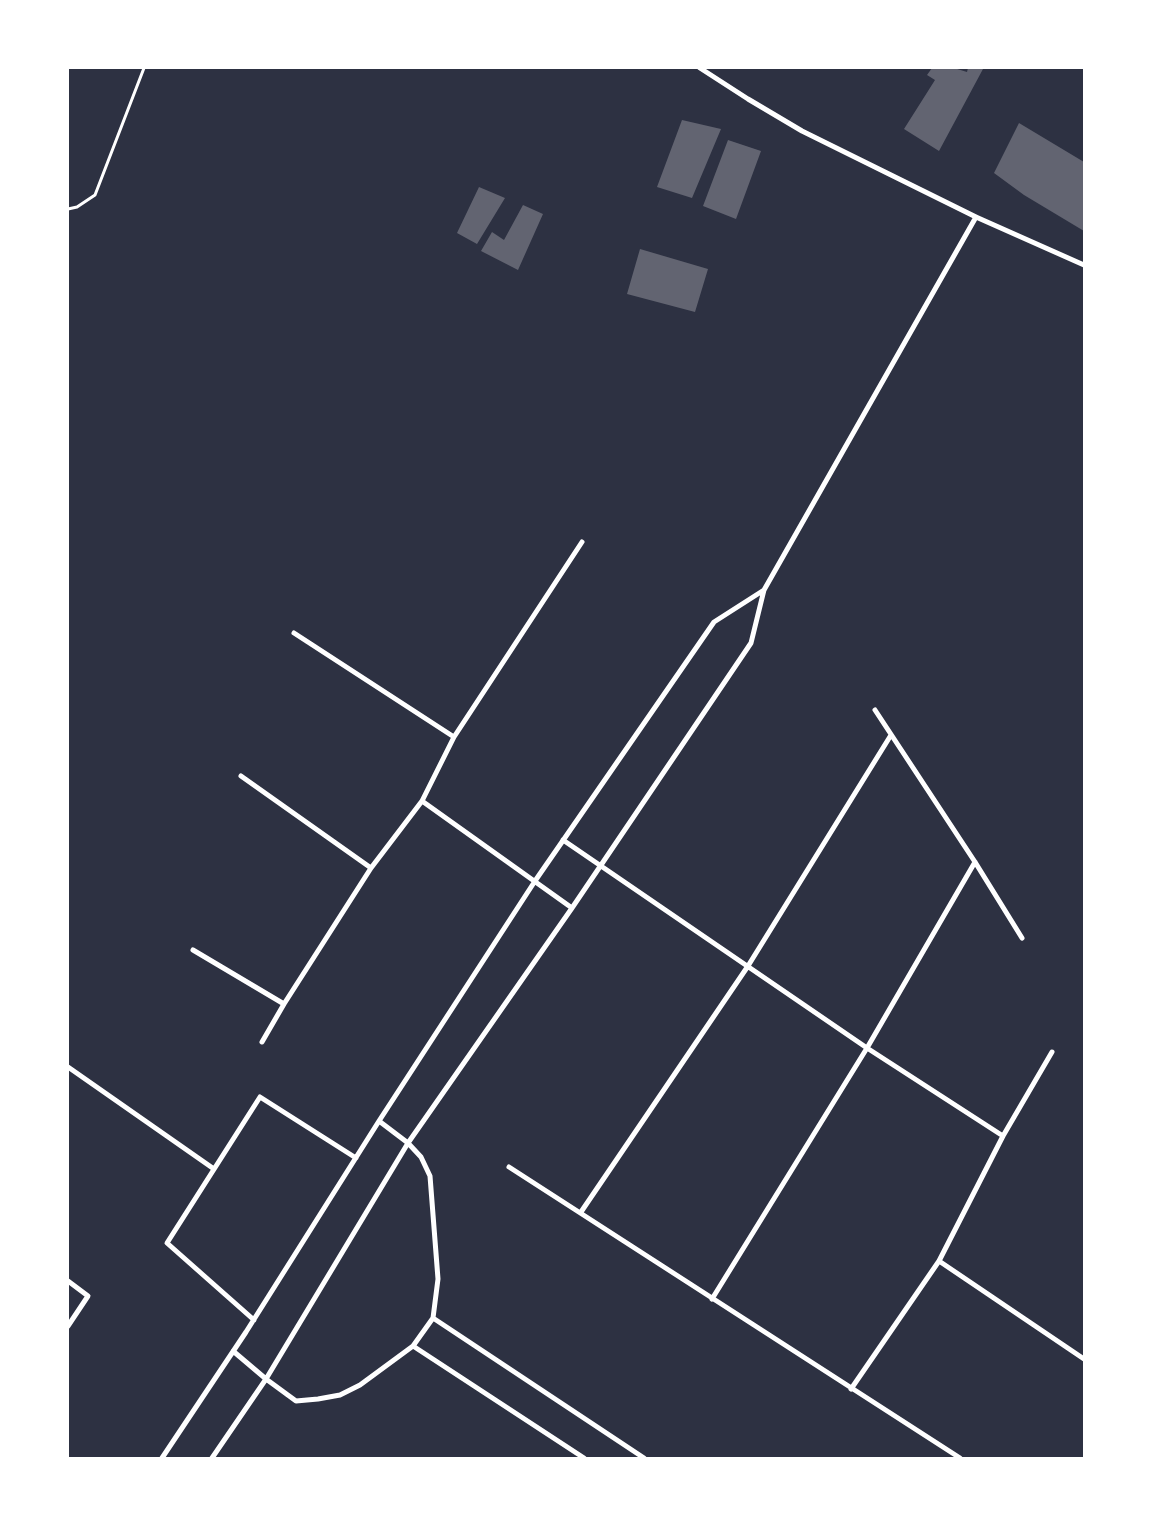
<!DOCTYPE html>
<html>
<head>
<meta charset="utf-8">
<style>
	body { margin:0 }
	#map { position:relative; width:1152px; height:1526px; overflow:hidden; background:#2d3142; font-family:"PT Sans",sans-serif }
	canvas { display:block }
	.frame { position:absolute; inset:0; border:69px solid #fff; pointer-events:none }
</style>
</head>
<body>
<div id="map">
<canvas width="1152" height="1526"></canvas>
<div class="frame"></div>
</div>
<script>
const c = document.querySelector('canvas').getContext('2d');
c.lineJoin = 'round';
function fillPath(path, color) { c.fillStyle = color; c.fill(path, 'evenodd'); }
const toPath = rows => new Path2D(rows.map(r => 'M' + r).join(''));
function strokePath(path, color, width, dash) { c.strokeStyle = color; c.lineWidth = width; c.lineCap = dash ? 'butt' : 'round'; c.setLineDash(dash || []); c.stroke(path); }
const building = toPath([
	[932,68,954,68,967,72,968,68,979,68,983,69,939,151,904,129,935,80,927,75],
	[682,120,721,129,692,198,657,187],
	[1019,123,1084,162,1084,231,1024,195,994,173],
	[728,140,761,151,736,219,703,206],
	[479,187,505,198,477,244,457,233],
	[523,205,543,214,518,270,481,251,492,232,504,240],
	[640,249,708,269,695,312,627,294]
]);
const path = toPath([
	[68,209,77,207,95,195,144,68]
]);
const minor = toPath([
	[700,68,748,99,802,131,976,217,1084,265],
	[294,633,454,737],
	[875,710,975,862,1022,938],
	[241,776,371,868],
	[422,801,572,908],
	[563,840,867,1048,1003,1136],
	[193,950,284,1004],
	[262,1042,284,1004,371,868,422,801,454,737,582,542],
	[68,1067,214,1169],
	[379,1121,408,1143,421,1157,430,1176,438,1279,433,1318,644,1458],
	[509,1167,960,1458],
	[581,1212,748,966,891,735],
	[939,1261,1084,1359],
	[68,1281,88,1296,68,1326],
	[712,1299,867,1048,975,862],
	[254,1320,167,1243,260,1097,356,1158],
	[413,1346,584,1458],
	[233,1351,266,1379,296,1401,318,1399,340,1395,360,1385,413,1346,433,1318],
	[851,1389,939,1261,1003,1136,1052,1052],
	[162,1458,246,1332,379,1121,535,881,714,622,764,590],
	[212,1458,266,1379,408,1143,572,908,751,643,764,590,976,217]
]);
fillPath(building, '#626471');
strokePath(path, '#fff', 3);
strokePath(minor, '#fff', 5);
</script>
</body>
</html>
